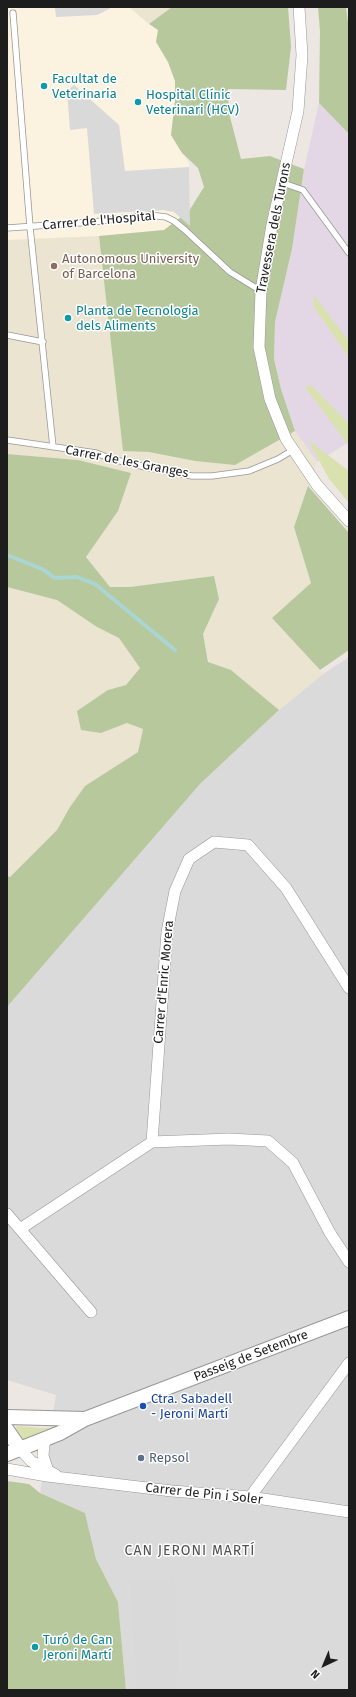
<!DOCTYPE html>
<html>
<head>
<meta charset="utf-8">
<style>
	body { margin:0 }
	#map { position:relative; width:356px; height:1697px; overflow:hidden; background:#ede7e4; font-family:"Fira Sans",sans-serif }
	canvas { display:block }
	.frame { position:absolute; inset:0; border:8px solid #1d1d1d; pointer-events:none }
	.north { position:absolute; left:304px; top:1645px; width:40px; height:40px; -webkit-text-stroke:3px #fff; paint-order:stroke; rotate:224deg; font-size:11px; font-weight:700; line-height:16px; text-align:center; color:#1d1d1d }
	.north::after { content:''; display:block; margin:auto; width:14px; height:18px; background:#1d1d1d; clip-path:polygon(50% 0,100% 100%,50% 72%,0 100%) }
</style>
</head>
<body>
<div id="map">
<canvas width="356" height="1697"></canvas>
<div class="frame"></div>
<div class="north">N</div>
</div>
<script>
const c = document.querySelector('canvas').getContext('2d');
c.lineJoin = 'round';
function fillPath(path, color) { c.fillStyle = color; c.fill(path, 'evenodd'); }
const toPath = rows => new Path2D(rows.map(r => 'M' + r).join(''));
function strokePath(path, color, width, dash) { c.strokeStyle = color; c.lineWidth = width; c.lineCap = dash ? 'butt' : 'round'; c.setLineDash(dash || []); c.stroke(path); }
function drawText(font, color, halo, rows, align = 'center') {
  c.font = font + ' "Fira Sans",sans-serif'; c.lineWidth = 3; c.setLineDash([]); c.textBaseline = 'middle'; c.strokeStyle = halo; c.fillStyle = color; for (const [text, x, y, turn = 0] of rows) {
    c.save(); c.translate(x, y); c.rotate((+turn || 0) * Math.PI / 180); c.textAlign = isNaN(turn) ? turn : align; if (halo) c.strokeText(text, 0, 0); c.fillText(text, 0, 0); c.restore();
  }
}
const residential = toPath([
	[349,657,349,1690,126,1690,118,1602,96,1559,85,1513,40,1493,56,1395,7,1380,7,1007,200,784,279,710,323,674]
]);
const industrial = toPath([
	[319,103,349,134,349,442,317,462,295,431,281,389,274,359,275,322,292,249,304,169]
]);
const education = toPath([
	[7,7,129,7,158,30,156,42,168,62,175,81,175,101,171,135,189,163,189,211,164,230,99,236,105,297,119,412,78,460,7,454]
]);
const farmland = toPath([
	[129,7,172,7,149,24],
	[99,236,123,451,149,452,195,461,235,465,295,431,317,462,294,527,311,583,272,618,323,674,279,710,231,670,209,662,203,634,219,599,214,576,130,587,109,587,86,556,118,511,131,473,78,460,7,454,7,240],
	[7,587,57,600,97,627,119,638,140,668,126,685,108,690,101,733,127,723,143,729,138,752,85,786,70,807,57,830,9,877,7,876]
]);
const grass = toPath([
	[313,294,349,341,349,358,314,307],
	[311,385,349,424,349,446,305,387],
	[308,440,349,471,349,503,329,479],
	[17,1426,42,1428,58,1427,22,1441,14,1430]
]);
const forest = toPath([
	[172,7,288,7,291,47,286,90,228,89,229,113,241,159,270,156,304,169,292,249,275,322,274,359,281,389,295,431,235,465,195,461,149,452,123,451,99,236,164,230,189,211,204,187,198,168,182,153,171,135,175,101,175,81,168,62,156,42,158,30,149,24],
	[318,7,346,7,349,30,349,134,319,103,320,31],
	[7,454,78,460,131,473,118,511,86,557,110,587,130,587,214,576,219,599,203,634,208,662,231,670,279,710,200,784,7,1007,7,876,10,877,57,830,70,807,85,786,138,752,143,729,127,723,101,733,81,730,77,711,108,690,126,685,140,668,119,638,97,627,57,600,7,587],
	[308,486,349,533,349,650,320,670,272,618,311,583,294,527],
	[7,1481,29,1484,40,1493,85,1513,96,1559,118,1602,126,1690,7,1690]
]);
const parking = toPath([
	[55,7,113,7,97,15,56,17],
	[74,85,119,125,125,171,189,167,190,226,174,212,163,210,94,214,87,128,70,130,67,91],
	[174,1577,178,1665,174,1690,137,1690,130,1580]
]);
const stream = toPath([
	[7,555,42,569,55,578,77,577,95,584,175,650]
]);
const service = toPath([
	[13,13,30,227,53,447],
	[283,183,303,190,349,253],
	[7,228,93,222,149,215,166,217,174,221,185,230,230,272,261,291],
	[7,335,43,342],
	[7,440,96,453,112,459,145,467,192,476,212,476,249,471,278,459,293,450]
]);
const minor = toPath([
	[299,7,302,55,298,111,272,225,261,291,259,347,270,399,286,439,317,485,349,521],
	[152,1142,167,932,175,891,189,859,214,842,248,845,286,888,349,988],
	[152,1142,229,1139,268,1141,293,1163,330,1233,349,1262],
	[7,1214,91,1312],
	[20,1229,152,1142],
	[47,1438,44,1444,43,1456,48,1471],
	[20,1449,31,1461,56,1475],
	[7,1469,47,1476,172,1491,250,1497,349,1512],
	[250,1497,349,1363]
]);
const tertiary = toPath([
	[7,1417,85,1419],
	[7,1430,20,1449],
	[7,1454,60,1433,85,1419,349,1318]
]);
const markers = [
	[44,86,4,"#0f9aa8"],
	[138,102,4,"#0f9aa8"],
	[54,266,4,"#8d6e63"],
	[68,318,4,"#0f9aa8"],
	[143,1406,4,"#1a4fb4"],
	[141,1458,4,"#5c6f8a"],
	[35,1647,4,"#0f9aa8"]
];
const cultureNames = [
	["Facultat de",52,79],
	["Veterinaria",52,94],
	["Hospital Clínic",146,95],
	["Veterinari (HCV)",146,110],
	["Planta de Tecnologia",76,311],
	["dels Aliments",76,326],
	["Turó de Can",43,1640],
	["Jeroni Martí",43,1655]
];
const streetNames = [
	["Carrer de l'Hospital",99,221,-5],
	["Travessera dels Turons",274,228,-79],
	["Carrer de les Granges",127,462,11],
	["Carrer d'Enric Morera",164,982,-85],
	["Passeig de Setembre",251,1356,-21],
	["Carrer de Pin i Soler",204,1494,6]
];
const educationNames = [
	["Autonomous University",62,259],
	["of Barcelona",62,274]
];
const transitNames = [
	["Ctra. Sabadell",151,1399],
	["- Jeroni Martí",151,1414]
];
const serviceNames = [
	["Repsol",149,1458]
];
const neighbourhoodNames = [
	["CAN JERONI MARTÍ",190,1551]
];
fillPath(residential, '#dbdada');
fillPath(industrial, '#e3d7e5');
fillPath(education, '#fbf2df');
fillPath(farmland, '#eae4d1');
fillPath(grass, '#d9e2af');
fillPath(forest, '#b8c89d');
fillPath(parking, '#d9d9d9');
strokePath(stream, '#a9d6d2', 4);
strokePath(service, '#979797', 7);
strokePath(minor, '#979797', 12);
strokePath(tertiary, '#979797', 16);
strokePath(service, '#fff', 5.5);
strokePath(minor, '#fff', 11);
strokePath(tertiary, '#fff', 14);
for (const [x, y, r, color] of markers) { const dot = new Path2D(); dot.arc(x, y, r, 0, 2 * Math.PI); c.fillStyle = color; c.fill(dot); strokePath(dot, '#fff', 1.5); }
drawText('13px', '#0d838f', '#fff', cultureNames, 'left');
drawText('13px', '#1d1d1d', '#fff', streetNames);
drawText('13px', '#785e54', '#fff', educationNames, 'left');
drawText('13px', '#164399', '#fff', transitNames, 'left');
drawText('13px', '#4e5e75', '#fff', serviceNames, 'left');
c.letterSpacing = '1px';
drawText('14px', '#505050', '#fff', neighbourhoodNames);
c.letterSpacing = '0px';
</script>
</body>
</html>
